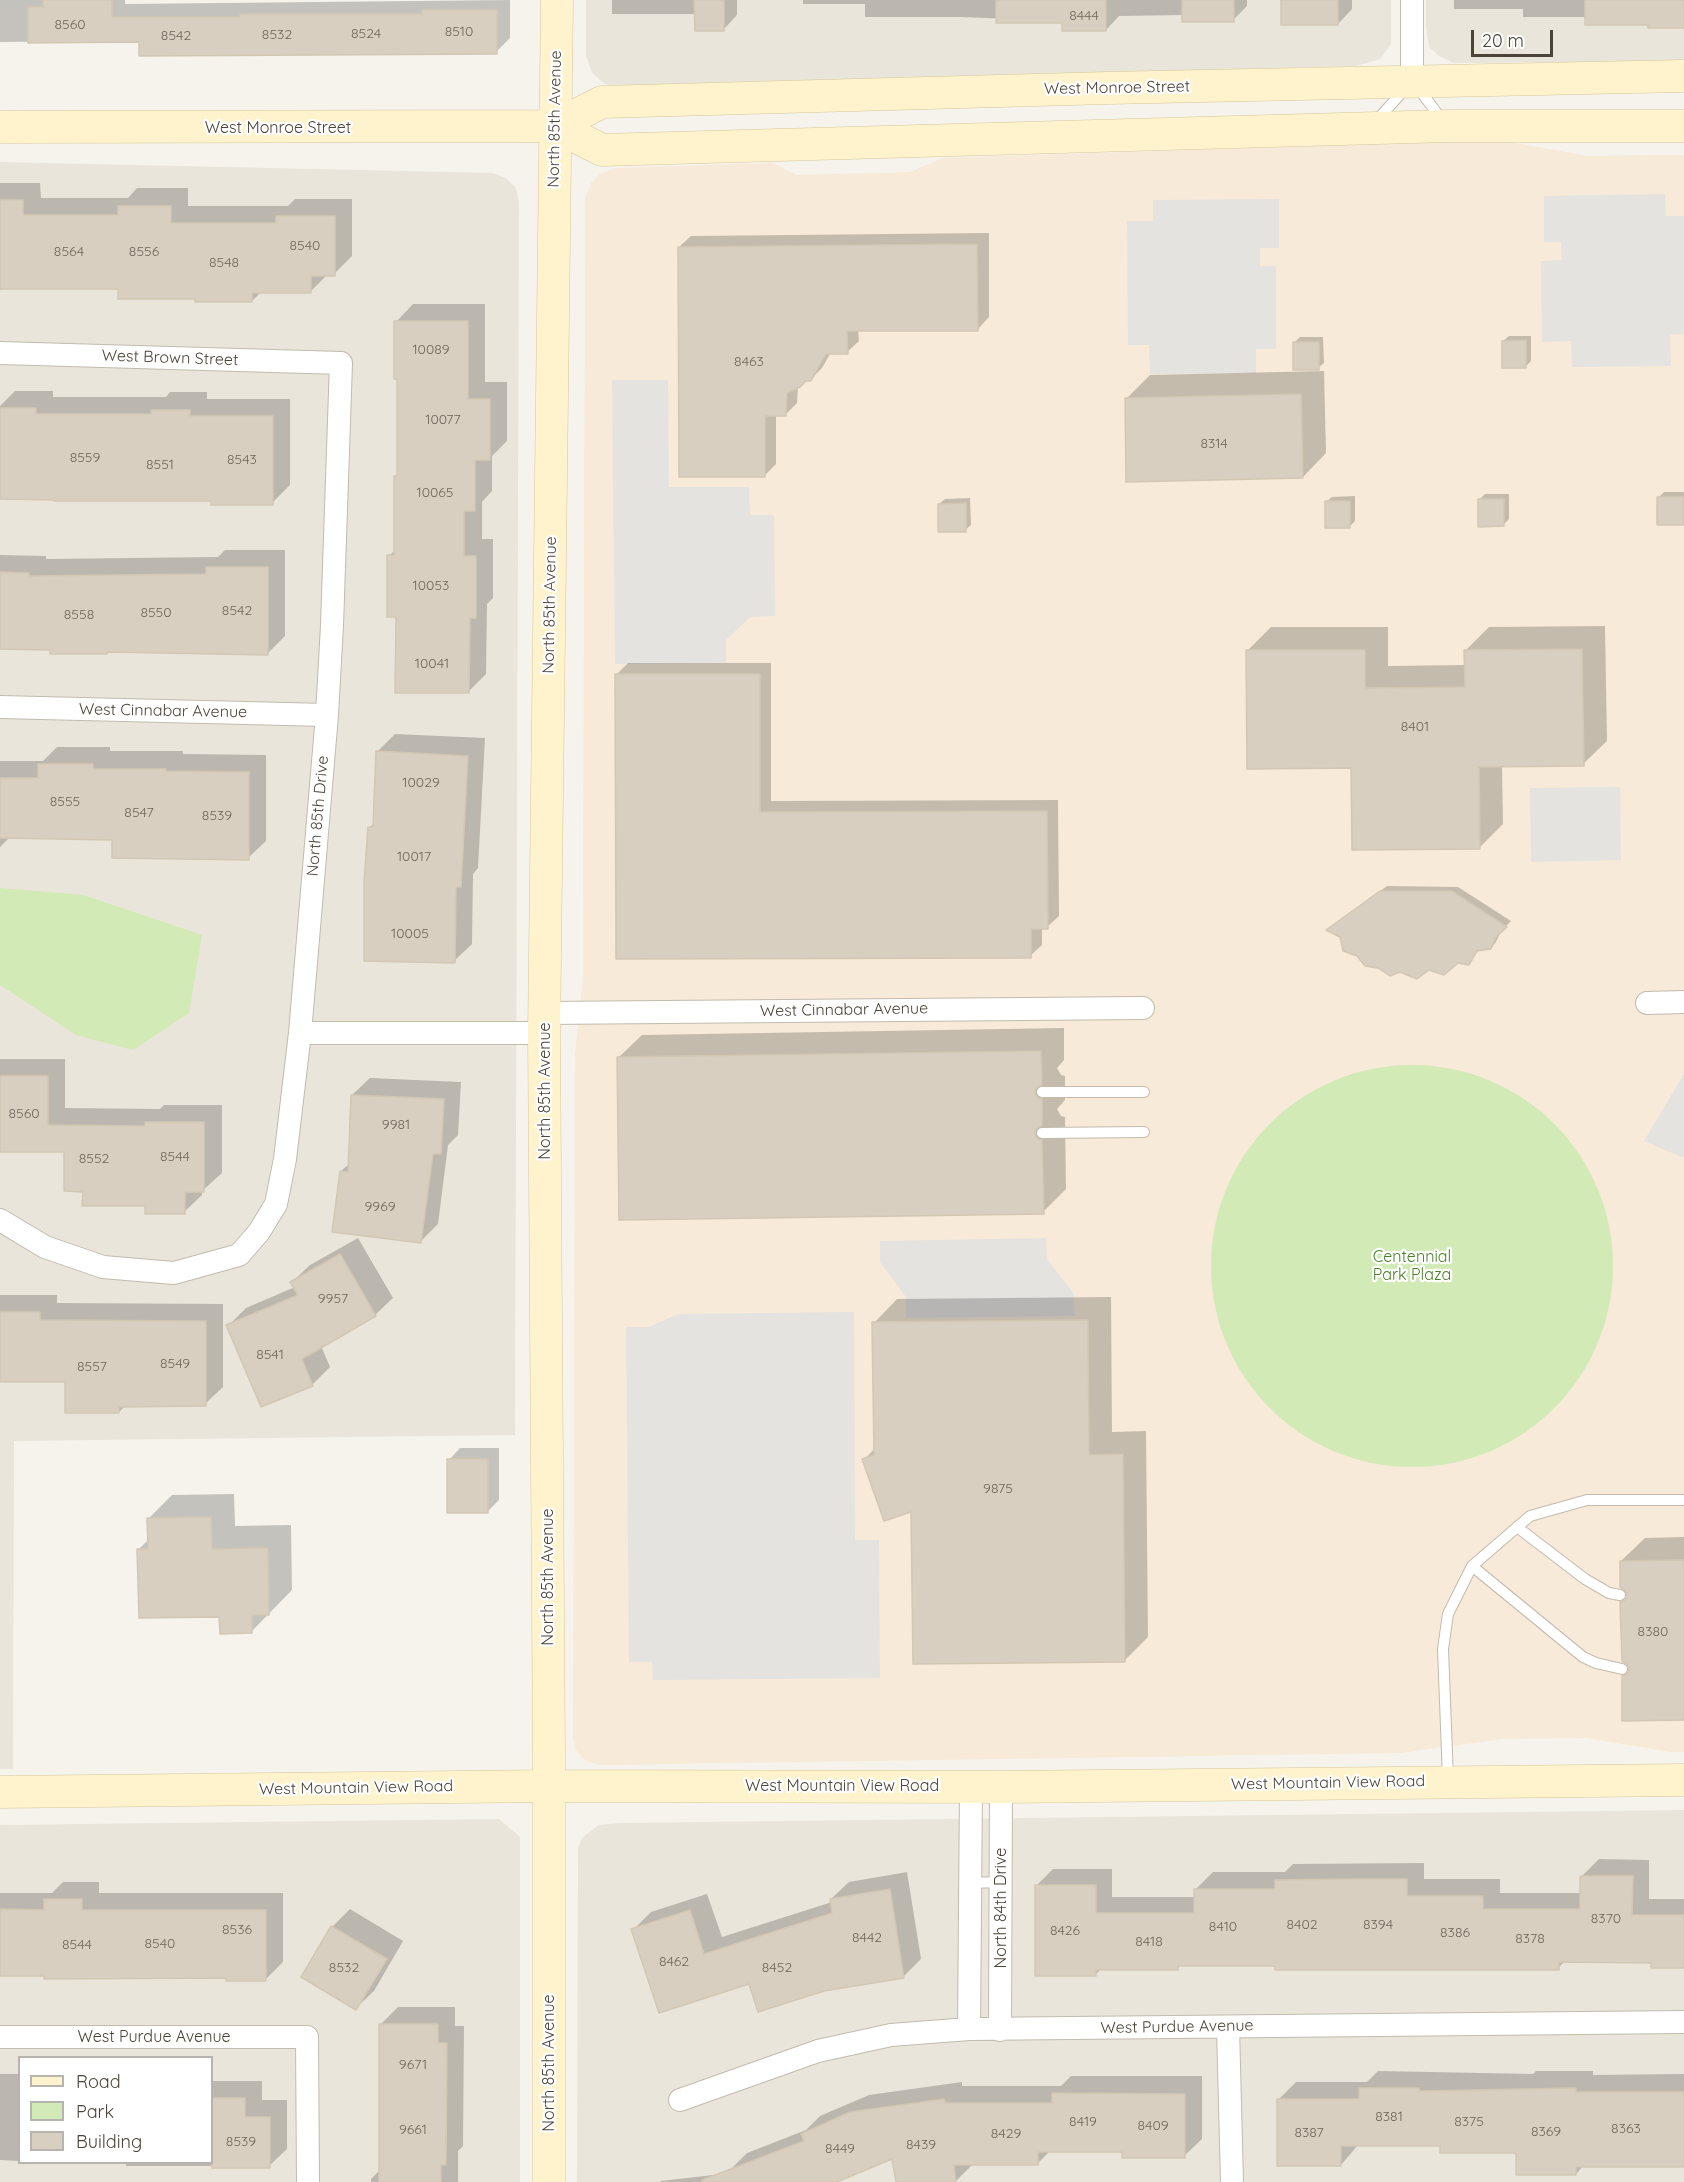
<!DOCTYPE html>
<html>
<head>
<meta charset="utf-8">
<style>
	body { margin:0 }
	#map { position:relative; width:1684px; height:2182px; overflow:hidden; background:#f6f3ec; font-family:Quicksand,sans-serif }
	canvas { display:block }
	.legend { position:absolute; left:18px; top:2056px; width:195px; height:108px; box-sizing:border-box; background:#fff; border:2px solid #b7b4b0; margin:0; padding:8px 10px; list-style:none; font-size:18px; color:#4b4439 }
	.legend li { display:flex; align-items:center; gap:12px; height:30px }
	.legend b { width:30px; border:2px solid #b7b4b0 }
	.scale { position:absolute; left:1471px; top:30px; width:82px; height:27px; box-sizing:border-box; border:3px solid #4b4439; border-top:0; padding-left:8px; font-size:18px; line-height:21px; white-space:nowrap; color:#4b4439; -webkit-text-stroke:4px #fff; paint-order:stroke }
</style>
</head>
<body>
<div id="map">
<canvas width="1684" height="2182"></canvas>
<ul class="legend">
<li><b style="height:8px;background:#fff3cd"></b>Road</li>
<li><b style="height:16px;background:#d2eab5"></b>Park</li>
<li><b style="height:16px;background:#d8cfc1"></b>Building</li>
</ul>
<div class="scale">20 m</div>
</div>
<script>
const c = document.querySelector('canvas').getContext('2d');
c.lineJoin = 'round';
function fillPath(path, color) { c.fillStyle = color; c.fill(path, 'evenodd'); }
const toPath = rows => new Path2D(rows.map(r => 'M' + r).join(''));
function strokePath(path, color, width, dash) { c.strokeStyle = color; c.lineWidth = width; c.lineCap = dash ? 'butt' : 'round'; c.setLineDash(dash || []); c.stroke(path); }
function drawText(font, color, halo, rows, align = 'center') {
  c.font = font + ' Quicksand,sans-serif'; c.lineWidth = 4.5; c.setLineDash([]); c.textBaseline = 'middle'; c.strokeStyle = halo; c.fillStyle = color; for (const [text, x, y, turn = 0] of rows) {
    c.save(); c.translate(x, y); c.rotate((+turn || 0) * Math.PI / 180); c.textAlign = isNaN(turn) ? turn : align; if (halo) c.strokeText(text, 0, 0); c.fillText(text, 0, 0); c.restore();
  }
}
const residential = toPath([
	[586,0,1391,0,1391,44,1380,59,1356,66,619,87,605,84,592,73,586,56],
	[1426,0,1684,0,1684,61,1454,63,1439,56,1429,47,1426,27],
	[0,162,494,173,507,179,516,188,519,202,515,1435,14,1441,13,1769,0,1769],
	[1684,1810,1684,2182,577,2182,578,1848,582,1838,599,1825,620,1823],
	[499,1819,520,1837,520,2182,0,2182,0,1825],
	[20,2058,212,2058,212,2162,20,2162]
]);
const commercial = toPath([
	[1498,140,1588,156,1684,155,1684,1752,1671,1752,1586,1738,1503,1739,1400,1753,600,1765,589,1762,582,1758,576,1750,573,1740,575,1056,583,975,585,198,591,183,600,174,616,168,773,163,796,175,910,172,943,158]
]);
const green = toPath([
	[0,888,84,895,202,935,189,1013,133,1050,76,1035,0,985],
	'1211 1266a201 201 0 1 1 402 0a201 201 0 1 1-402 0Z'
]);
const parking = toPath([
	[1665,194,1666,216,1684,216,1684,334,1670,335,1671,366,1572,367,1571,341,1542,342,1541,261,1562,260,1561,242,1544,242,1544,196],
	[1279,199,1279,248,1260,248,1260,266,1276,266,1276,349,1256,349,1256,373,1150,374,1149,345,1128,345,1127,221,1153,221,1153,200],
	[612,380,668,380,669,487,749,487,750,515,774,515,775,616,750,617,726,640,726,663,615,664],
	[1620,787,1621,860,1531,862,1530,788],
	[1684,1074,1684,1158,1644,1141],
	[1046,1238,1047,1259,1074,1294,1075,1316,906,1318,906,1297,880,1262,880,1241],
	[854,1312,855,1540,879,1540,880,1678,653,1680,652,1662,629,1662,626,1327,649,1327,678,1314]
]);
const shadow = toPath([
	[0,0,125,0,125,4,510,0,510,38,496,52,141,41,0,42],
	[612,0,737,0,737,15,723,30,696,14,612,14],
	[803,0,1247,0,1247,6,1233,20,1183,15,1119,16,1106,30,1064,21,959,17,865,17,865,4,803,4],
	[1283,0,1352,0,1352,9,1338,24],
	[1454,0,1684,0,1684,26,1586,24,1586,17,1523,17,1523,9,1454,9],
	[0,183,40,183,41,198,128,198,137,188,188,188,188,206,288,206,295,199,352,199,352,256,334,274,328,274,310,292,261,292,252,301,197,298,119,288,5,288,0,290],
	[989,233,989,317,978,329,858,329,859,341,847,352,831,352,822,368,810,380,806,380,798,386,797,403,785,415,776,415,776,464,765,475,679,247,691,236],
	[413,304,485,304,485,382,507,382,507,441,492,456,492,491,482,502,482,539,493,539,493,598,487,604,486,674,468,692,397,616,389,556,396,549,396,476,399,473,399,377,396,322],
	[1509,336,1531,336,1531,361,1526,366,1503,341],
	[1300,337,1323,337,1324,363,1318,368,1295,342],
	[1324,371,1326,453,1303,477,1126,399,1150,375],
	[15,391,53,391,53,397,166,397,170,392,207,392,207,399,290,399,290,485,272,503,212,500,0,497,0,406],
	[1664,492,1684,492,1683,523,1658,498],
	[1485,494,1509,494,1509,519,1503,525,1479,500],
	[1355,496,1355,521,1350,526,1326,502,1332,497],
	[970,498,971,525,965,530,939,504,945,499],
	[225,550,285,550,285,636,267,654,109,650,106,653,52,648,0,648,0,555,46,556,46,559,218,557],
	[1605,626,1607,741,1583,764,1502,765,1503,824,1479,848,1352,766,1247,651,1271,627,1388,627,1388,666,1466,665,1466,650,1489,627],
	[628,663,771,663,771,801,1058,800,1059,916,1047,927,1042,927,1042,945,1030,956,617,958,616,675],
	[395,734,485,738,478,868,473,874,472,944,454,961,369,828,374,823,377,752],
	[57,747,110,747,110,751,183,751,183,754,266,755,266,841,248,858,114,838,9,838,0,847,0,761,43,761],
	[1387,886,1458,887,1511,921,1501,931,1496,942,1491,948,1479,949,1468,963,1341,936,1328,930],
	[1064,1028,1064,1060,1057,1068,1061,1075,1065,1076,1065,1100,1057,1109,1061,1116,1065,1117,1066,1189,1043,1212,618,1058,642,1035],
	[0,1059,65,1059,65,1108,160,1109,164,1105,222,1105,222,1173,202,1191,202,1195,184,1212,84,1190,66,1151,0,1151],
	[370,1078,461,1082,458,1135,448,1145,438,1224,420,1242,341,1171,350,1163,352,1095],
	[358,1238,393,1298,375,1315,321,1346,330,1367,313,1384,262,1405,228,1326,246,1308,295,1287,292,1282,310,1265],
	[0,1295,57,1295,57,1303,223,1304,223,1387,205,1404,126,1405,119,1412,66,1380,0,1380],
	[1111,1297,1112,1432,1146,1431,1148,1637,1125,1660,864,1460,875,1448,874,1323,897,1299],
	[460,1448,499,1448,499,1500,488,1511,449,1460],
	[234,1494,235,1526,291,1525,292,1590,251,1632,221,1615,139,1549,149,1539,148,1519,172,1495],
	[1684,1537,1684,1718,1624,1677,1631,1670,1622,1603,1629,1596,1621,1561,1645,1538],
	[1599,1859,1649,1860,1649,1899,1684,1899,1684,1967,1653,1962,1566,1960,1558,1968,1182,1964,1178,1968,1102,1968,1095,1975,1036,1886,1053,1869,1112,1869,1112,1897,1196,1897,1196,1889,1213,1872,1285,1872,1293,1864,1424,1863,1424,1879,1500,1879,1500,1893,1581,1893,1582,1876],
	[907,1872,921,1959,904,1976,824,1989,750,1982,633,1930,651,1912,707,1894,722,1937,832,1902,831,1899,849,1882],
	[63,1882,99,1882,99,1893,283,1893,283,1962,265,1980,228,1977,0,1974,0,1893,52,1893],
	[350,1909,403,1941,374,1991,356,2008,303,1976,332,1927],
	[398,2007,455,2007,455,2026,464,2026,463,2146,458,2151,458,2182,371,2182,371,2179,381,2169,380,2025],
	[1378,2071,1533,2074,1536,2071,1593,2071,1593,2075,1684,2074,1684,2165,1584,2165,1576,2174,1518,2151,1441,2145,1358,2145,1341,2165,1278,2100,1296,2082,1367,2082],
	[0,2074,20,2074,20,2161,0,2160],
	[1071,2076,1202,2076,1202,2139,1184,2156,1123,2150,1051,2150,1037,2164,973,2164,956,2181,947,2182,897,2182,894,2157,833,2182,734,2182,729,2171,747,2153,806,2130,820,2116,869,2095,962,2082,962,2086,1061,2086],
	[212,2081,262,2081,262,2100,287,2100,287,2149,269,2166,126,2166,126,2162,212,2162],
	[722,2174,723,2182,660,2182,661,2181]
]);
const building = toPath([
	[43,0,112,0,112,17,240,17,240,14,422,14,422,10,497,10,497,54,139,56,139,42,28,43,28,7,43,7,43,0],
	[694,0,724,0,724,31,695,31,694,0],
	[996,0,1106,0,1106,31,1062,31,1062,23,996,23,996,0],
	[1182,0,1234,0,1234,22,1182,22,1182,0],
	[1281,0,1338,0,1338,25,1281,25,1281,0],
	[1585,0,1684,0,1684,28,1648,28,1648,25,1585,25,1585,0],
	[0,200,23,200,23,215,118,215,118,206,171,206,171,223,276,223,276,216,335,216,335,276,311,276,311,293,252,293,252,302,195,302,195,299,118,299,118,289,0,289,0,200],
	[977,244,978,331,847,331,848,354,826,354,811,381,806,381,800,387,787,393,786,416,765,416,765,477,679,477,678,247,977,244],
	[394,321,468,321,468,399,490,399,490,460,475,460,475,511,464,511,464,556,476,556,476,618,470,618,469,693,395,693,396,617,387,617,387,555,394,555,394,476,397,476,397,379,394,379,394,321],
	[1526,340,1526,368,1502,368,1502,341,1526,340],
	[1293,342,1319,342,1319,370,1293,370,1293,342],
	[1301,394,1303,478,1126,482,1125,398,1301,394],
	[0,408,36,408,36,414,151,414,151,410,190,410,190,416,273,416,273,505,211,505,211,501,54,501,54,500,0,499,0,408],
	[1657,497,1683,497,1684,525,1657,525,1657,497],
	[1478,499,1504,499,1504,526,1478,527,1478,499],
	[1325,501,1350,501,1350,528,1325,528,1325,501],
	[966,503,966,532,938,532,938,504,966,503],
	[206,567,268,567,268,655,107,652,107,654,50,654,50,650,0,649,0,572,29,573,29,576,206,574,206,567],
	[1582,649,1584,766,1479,767,1480,849,1352,850,1351,768,1247,769,1246,650,1365,650,1365,688,1465,687,1464,650,1582,649],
	[615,674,760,674,760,812,1047,811,1048,929,1031,929,1031,958,616,959,615,674],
	[376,751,468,756,461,887,456,887,455,963,364,961,364,882,368,827,373,827,376,751],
	[38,764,93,764,93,769,166,769,166,771,249,772,249,860,112,858,112,840,0,838,0,778,38,778,38,764],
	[1380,891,1452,891,1507,927,1496,937,1491,949,1477,951,1469,965,1458,963,1444,975,1429,970,1417,979,1400,972,1390,976,1378,968,1365,966,1357,956,1343,951,1340,937,1326,930,1380,891],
	[1041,1051,1042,1085,1036,1088,1035,1093,1038,1098,1042,1099,1042,1125,1036,1129,1035,1134,1038,1139,1042,1140,1044,1214,619,1220,617,1057,1041,1051],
	[0,1076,48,1076,48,1125,145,1126,145,1122,204,1122,204,1192,185,1192,185,1214,145,1214,145,1206,82,1206,83,1192,64,1191,64,1152,0,1152,0,1076],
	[351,1095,444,1099,441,1154,433,1154,421,1243,332,1232,340,1171,348,1172,351,1095],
	[340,1254,376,1316,302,1359,313,1386,261,1407,226,1325,298,1295,290,1282,340,1254],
	[0,1312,40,1312,40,1320,206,1321,206,1406,119,1407,119,1413,65,1413,65,1382,0,1382,0,1312],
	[1088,1320,1089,1455,1123,1454,1125,1662,913,1664,911,1512,884,1521,862,1459,874,1455,872,1322,1088,1320],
	[447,1459,488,1459,488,1513,447,1513,447,1459],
	[211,1517,212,1549,268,1548,269,1615,252,1615,252,1633,220,1634,219,1617,139,1618,137,1549,148,1549,147,1518,211,1517],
	[1684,1560,1684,1720,1622,1721,1622,1676,1627,1674,1629,1670,1627,1664,1622,1661,1620,1602,1625,1600,1627,1596,1625,1590,1620,1587,1620,1561,1684,1560],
	[1580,1876,1633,1876,1632,1915,1684,1915,1684,1968,1651,1968,1651,1963,1559,1962,1559,1970,1275,1970,1275,1966,1178,1966,1178,1970,1096,1970,1096,1976,1035,1976,1035,1885,1096,1885,1096,1913,1194,1913,1194,1889,1275,1889,1275,1880,1348,1879,1407,1879,1407,1896,1483,1896,1483,1909,1580,1909,1580,1876],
	[890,1889,904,1978,824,1991,758,2012,749,1984,659,2013,631,1929,690,1910,704,1954,832,1913,830,1899,890,1889],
	[44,1899,82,1899,82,1910,266,1910,266,1981,226,1981,226,1978,44,1979,44,1976,0,1976,0,1909,44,1910,44,1899],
	[331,1926,387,1959,356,2010,301,1977,331,1926],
	[379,2024,438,2024,438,2043,447,2043,446,2165,441,2165,441,2182,379,2182,379,2024],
	[1359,2088,1419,2088,1419,2091,1576,2088,1576,2092,1684,2092,1684,2167,1576,2167,1576,2175,1516,2175,1516,2153,1440,2153,1440,2146,1341,2146,1341,2166,1277,2166,1277,2099,1359,2099,1359,2088],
	[1052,2093,1185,2094,1185,2158,1122,2158,1122,2152,1038,2152,1038,2165,954,2165,956,2182,896,2182,892,2159,837,2182,702,2182,702,2180,804,2141,801,2134,850,2112,944,2099,945,2103,1052,2103,1052,2093],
	[212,2098,245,2098,245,2117,270,2117,270,2168,212,2168,212,2098]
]);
const lane = toPath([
	[1418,88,1443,121],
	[1376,121,1406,88],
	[1042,1092,1144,1092],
	[1042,1133,1144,1132],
	[1517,1527,1585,1579,1609,1593,1620,1595],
	[1472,1566,1583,1657,1596,1663,1622,1669],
	[1448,1779,1443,1649,1448,1614,1472,1566,1530,1516,1587,1500,1684,1500],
	[970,1883,1001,1882]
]);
const street = toPath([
	[1412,0,1412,81],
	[0,353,341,363,332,625,327,715,300,1033,285,1159,276,1204,259,1232,239,1255,174,1273,103,1267,45,1247,0,1220],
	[0,707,327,715],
	[1647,1003,1684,1002],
	[545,1013,1143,1008],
	[300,1033,544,1033],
	[1228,2027,1232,2182],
	[969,2029,971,1786],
	[1000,2030,1001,1787],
	[0,2037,307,2037,308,2182],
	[680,2100,818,2051,891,2035,969,2029,1684,2022]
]);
const secondary = toPath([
	[555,126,602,150,1447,126,1684,126],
	[0,127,555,126,602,102,1108,88,1684,76],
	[0,1792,549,1786,1001,1787,1684,1780],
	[549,2182,549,1752,544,1033,557,0]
]);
const numberNames = [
	["8444",1084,16],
	["8560",70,25],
	["8510",459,32],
	["8524",366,34],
	["8532",277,35],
	["8542",176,36],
	["8540",305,246],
	["8564",69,252],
	["8556",144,252],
	["8548",224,263],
	["10089",431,350],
	["8463",749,362],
	["10077",443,420],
	["8314",1214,444],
	["8559",85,458],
	["8543",242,460],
	["8551",160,465],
	["10065",435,493],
	["10053",431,586],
	["8542",237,611],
	["8550",156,613],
	["8558",79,615],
	["10041",432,664],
	["8401",1415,727],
	["10029",421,783],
	["8555",65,802],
	["8547",139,813],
	["8539",217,816],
	["10017",414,857],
	["10005",410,934],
	["8560",24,1114],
	["9981",396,1125],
	["8544",175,1157],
	["8552",94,1159],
	["9969",380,1207],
	["9957",333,1299],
	["8541",270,1355],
	["8549",175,1364],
	["8557",92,1367],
	["9875",998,1489],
	["8380",1653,1632],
	["8370",1606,1919],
	["8402",1302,1925],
	["8394",1378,1925],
	["8410",1223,1927],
	["8536",237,1930],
	["8426",1065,1931],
	["8386",1455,1933],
	["8442",867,1938],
	["8378",1530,1939],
	["8418",1149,1942],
	["8540",160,1944],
	["8544",77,1945],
	["8462",674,1962],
	["8532",344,1968],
	["8452",777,1968],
	["9671",413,2065],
	["8381",1389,2117],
	["8419",1083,2122],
	["8375",1469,2122],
	["8409",1153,2126],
	["8363",1626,2129],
	["9661",413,2130],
	["8369",1546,2132],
	["8387",1309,2133],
	["8429",1006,2134],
	["8539",241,2142],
	["8439",921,2145],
	["8449",840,2149]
];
const streetNames = [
	["West Monroe Street",1117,88,-1],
	["North 85th Avenue",555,119,-89],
	["West Monroe Street",278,128],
	["West Brown Street",170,358,2],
	["North 85th Avenue",550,605,-89],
	["West Cinnabar Avenue",163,711,1],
	["North 85th Drive",318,816,-85],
	["West Cinnabar Avenue",844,1010,-1],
	["North 85th Avenue",545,1091,-90],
	["North 85th Avenue",548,1577,-90],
	["West Mountain View Road",1328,1783,-1],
	["West Mountain View Road",842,1786],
	["West Mountain View Road",356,1788,-1],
	["North 84th Drive",1001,1908,-90],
	["West Purdue Avenue",1177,2027,-1],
	["West Purdue Avenue",154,2037],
	["North 85th Avenue",549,2063,-90]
];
const parkNames = [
	["Centennial",1412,1257],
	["Park Plaza",1412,1275]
];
fillPath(residential, '#eae5da');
fillPath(commercial, '#f7ead8');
fillPath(green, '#d2eab5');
fillPath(parking, '#e5e3e0');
fillPath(shadow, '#0003');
fillPath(building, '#d8cfc1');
strokePath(building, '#d3c7b4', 1.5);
strokePath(lane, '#c2bbae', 12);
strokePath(street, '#c2bbae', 24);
strokePath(secondary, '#d6c79b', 33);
strokePath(lane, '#fff', 10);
strokePath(street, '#fff', 22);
strokePath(secondary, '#fff3cd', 32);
drawText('14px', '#6e675b', null, numberNames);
drawText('16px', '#4b4439', '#fff', streetNames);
drawText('16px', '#4a7f2a', '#fff', parkNames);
</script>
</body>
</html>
